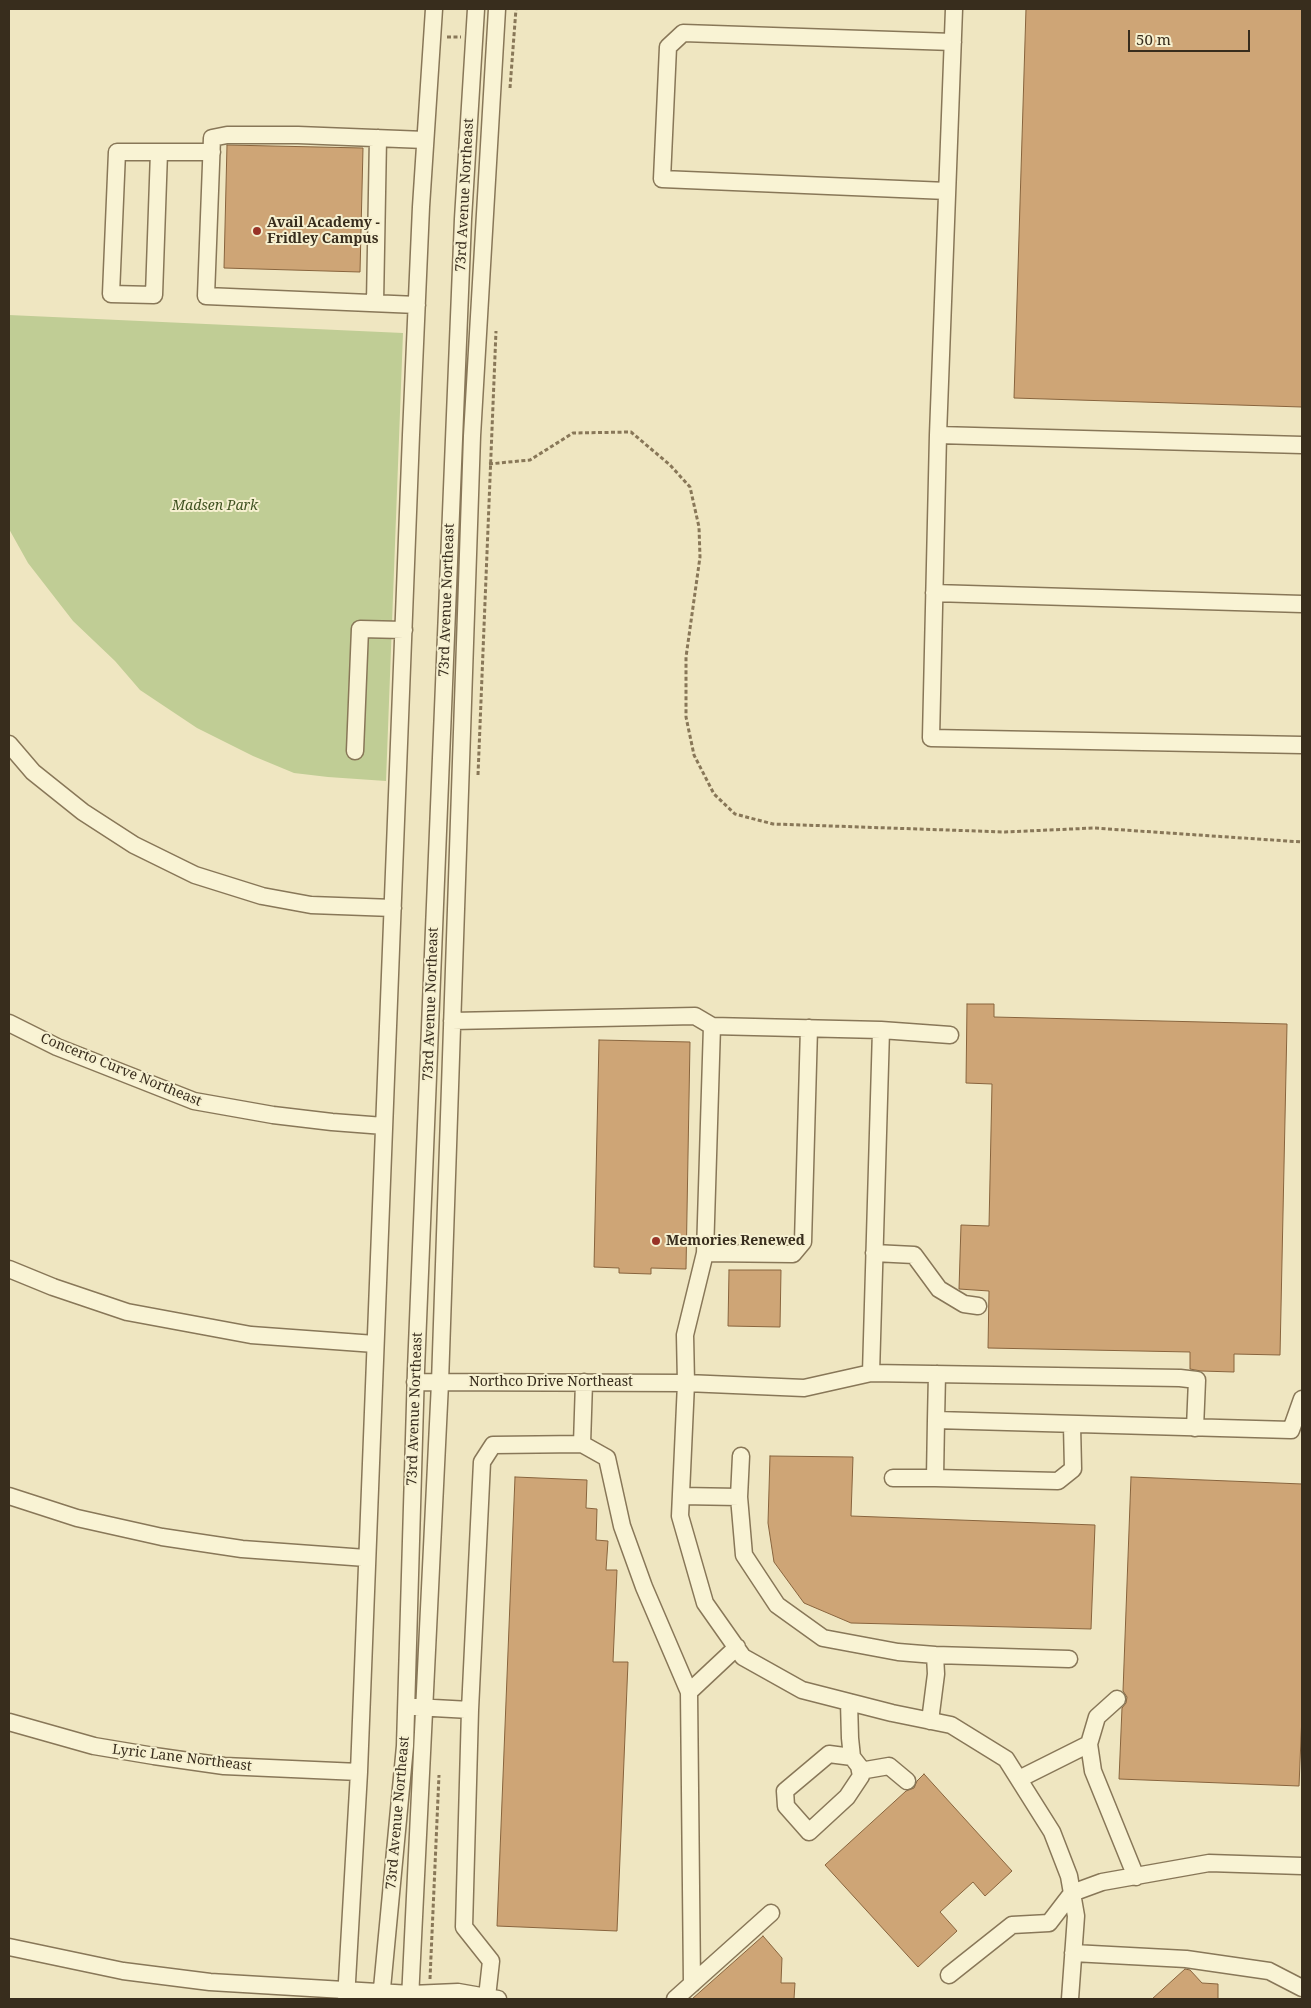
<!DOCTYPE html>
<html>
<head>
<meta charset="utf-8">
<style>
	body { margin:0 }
	#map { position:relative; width:1311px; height:2008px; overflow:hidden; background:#efe6c1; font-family:"Noto Serif",serif }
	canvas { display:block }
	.frame { position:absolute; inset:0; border:10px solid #382d1d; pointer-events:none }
	.scale { position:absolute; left:1128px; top:30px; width:122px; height:22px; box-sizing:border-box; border:2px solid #382d1d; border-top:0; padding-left:6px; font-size:15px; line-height:18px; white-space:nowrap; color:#382d1d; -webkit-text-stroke:4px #f6f0d0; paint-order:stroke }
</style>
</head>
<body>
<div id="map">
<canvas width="1311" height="2008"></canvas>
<div class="frame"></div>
<div class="scale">50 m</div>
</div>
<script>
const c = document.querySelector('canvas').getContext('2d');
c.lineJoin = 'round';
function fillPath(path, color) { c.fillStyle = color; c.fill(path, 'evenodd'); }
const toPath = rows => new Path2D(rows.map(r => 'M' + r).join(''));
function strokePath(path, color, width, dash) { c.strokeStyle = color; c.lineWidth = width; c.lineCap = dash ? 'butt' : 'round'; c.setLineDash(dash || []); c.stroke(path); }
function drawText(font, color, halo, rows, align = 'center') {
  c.font = font + ' "Noto Serif",serif'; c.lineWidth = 4; c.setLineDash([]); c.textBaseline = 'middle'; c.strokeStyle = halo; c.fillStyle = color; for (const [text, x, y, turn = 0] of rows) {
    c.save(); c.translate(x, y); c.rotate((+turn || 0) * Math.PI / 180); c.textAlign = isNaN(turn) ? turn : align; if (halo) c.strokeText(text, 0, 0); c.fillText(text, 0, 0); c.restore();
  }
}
const green = toPath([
	[9,315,403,333,386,781,328,777,294,773,253,756,197,728,140,690,115,661,73,621,28,563,9,529]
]);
const building = toPath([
	[1026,9,1302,9,1302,407,1014,398,1026,9],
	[227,145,363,148,360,272,224,268,227,145],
	[967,1004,994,1004,994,1017,1287,1024,1280,1355,1234,1354,1234,1372,1201,1371,1190,1369,1190,1352,988,1348,989,1291,959,1289,961,1225,989,1226,992,1084,966,1083,967,1004],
	[599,1040,690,1042,686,1269,651,1268,651,1274,619,1273,619,1268,594,1267,599,1040],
	[729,1270,781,1270,780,1327,728,1326,729,1270],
	[770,1456,853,1457,851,1516,1095,1525,1091,1629,851,1623,804,1603,774,1562,768,1523,770,1456],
	[515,1477,587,1480,586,1508,597,1509,596,1540,608,1541,606,1570,617,1570,613,1662,628,1662,617,1931,497,1926,515,1477],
	[1131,1477,1302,1484,1302,1715,1299,1786,1119,1779,1122,1708,1126,1703,1127,1697,1123,1691,1131,1477],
	[924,1774,1012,1871,985,1896,973,1882,940,1912,957,1931,918,1967,825,1865,906,1791,914,1788,917,1781,924,1774],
	[763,1936,782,1958,781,1983,795,1983,794,1999,692,1999,763,1936],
	[1185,1969,1190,1970,1202,1983,1218,1984,1218,1999,1152,1999,1185,1969]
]);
const path = toPath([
	[447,37,461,37],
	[510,88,516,9],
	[489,464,530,460,573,433,631,432,670,465,690,487,699,527,700,557,686,657,686,717,694,755,714,794,735,814,773,824,1005,832,1094,828,1302,842],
	[478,775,496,331],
	[430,1979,439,1775]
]);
const minor = toPath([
	[954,9,938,435,931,738,1302,745],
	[159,152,154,295,111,294,117,152,212,152],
	[947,191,662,179,668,47,683,33,953,42],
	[375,303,378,138],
	[417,305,206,296,212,138,227,135,298,135,425,140],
	[938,435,1302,445],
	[934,593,1302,604],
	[9,744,33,772,83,812,134,845,195,875,262,896,311,905,393,908],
	[355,751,360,629,404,630],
	[452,1021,695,1016,712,1026],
	[9,1023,57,1047,194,1101,273,1115,332,1122,384,1126],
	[881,1030,950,1035],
	[705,1253,793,1254,803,1242,809,1028],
	[874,1253,914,1255,939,1289,964,1304,978,1306],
	[9,1269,53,1287,127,1312,251,1335,375,1344],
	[871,1373,881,1030,712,1026,705,1253,685,1335,686,1383,680,1516,705,1603,743,1657,802,1690,892,1713,951,1725,1006,1759,1052,1832,1069,1876,1076,1916,1070,1999],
	[937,1374,936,1420,1291,1430,1302,1399],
	[415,1382,686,1383,804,1388,871,1373,1180,1378,1197,1380,1195,1428],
	[936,1420,935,1478,1058,1481,1073,1469,1072,1425],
	[582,1444,584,1382],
	[893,1478,935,1478],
	[9,1496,77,1518,162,1537,242,1549,366,1558],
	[681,1496,739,1497,744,1555,777,1605,823,1638,898,1652,935,1655,936,1674,930,1721],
	[739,1497,741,1456],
	[935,1655,1069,1659],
	[689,1692,737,1647],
	[849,1702,850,1738,852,1757,859,1766,861,1776,847,1797,809,1832,786,1806,785,1791,829,1754,852,1757],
	[415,1707,470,1710],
	[9,1722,94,1746,154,1756,224,1766,359,1772],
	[1089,1744,1097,1717,1117,1699],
	[860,1771,889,1766,907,1781],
	[1019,1779,1089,1744,1093,1771,1136,1877],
	[9,1947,123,1971,210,1982,411,1994,458,1992,498,1999],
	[1073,1953,1186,1959,1269,1971,1302,1988],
	[949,1975,1012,1925,1049,1923,1072,1893,1102,1882,1209,1863,1302,1866],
	[487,1997,491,1961,464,1927,470,1710,482,1462,493,1445,582,1444,607,1458,622,1526,644,1587,689,1692,692,1984],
	[346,1999,359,1772,411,435,421,207,434,9],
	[381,1999,405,1746,416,1370,463,219,476,9],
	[410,1999,440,1383,472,436,497,9],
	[675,1999,771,1913]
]);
const markers = [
	[257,231,5,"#983327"],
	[656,1241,5,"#983327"]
];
const streetNames = [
	["73rd Avenue Northeast",465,195,-87],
	["73rd Avenue Northeast",447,600,-88],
	["73rd Avenue Northeast",431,1004,-88],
	["Concerto Curve Northeast",121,1070,22],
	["Northco Drive Northeast",551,1382],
	["73rd Avenue Northeast",415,1409,-88],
	["Lyric Lane Northeast",182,1758,7],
	["73rd Avenue Northeast",398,1813,-85]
];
const poiNames = [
	["Avail Academy -",267,223],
	["Fridley Campus",267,239],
	["Memories Renewed",666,1241]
];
const parkNames = [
	["Madsen Park",215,506]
];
fillPath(green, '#c0cd95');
fillPath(building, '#cea576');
strokePath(building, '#88643d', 1);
strokePath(minor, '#887758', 19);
strokePath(path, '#887758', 3, [4, 2.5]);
strokePath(minor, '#f9f3d4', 16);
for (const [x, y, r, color] of markers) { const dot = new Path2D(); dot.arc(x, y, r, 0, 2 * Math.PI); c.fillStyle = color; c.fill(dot); strokePath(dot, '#f6f0d0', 2); }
drawText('14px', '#382d1d', '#f6f0d0', streetNames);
drawText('bold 14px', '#382d1d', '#f6f0d0', poiNames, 'left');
drawText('italic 14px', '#425423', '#f6f0d0', parkNames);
</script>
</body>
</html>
